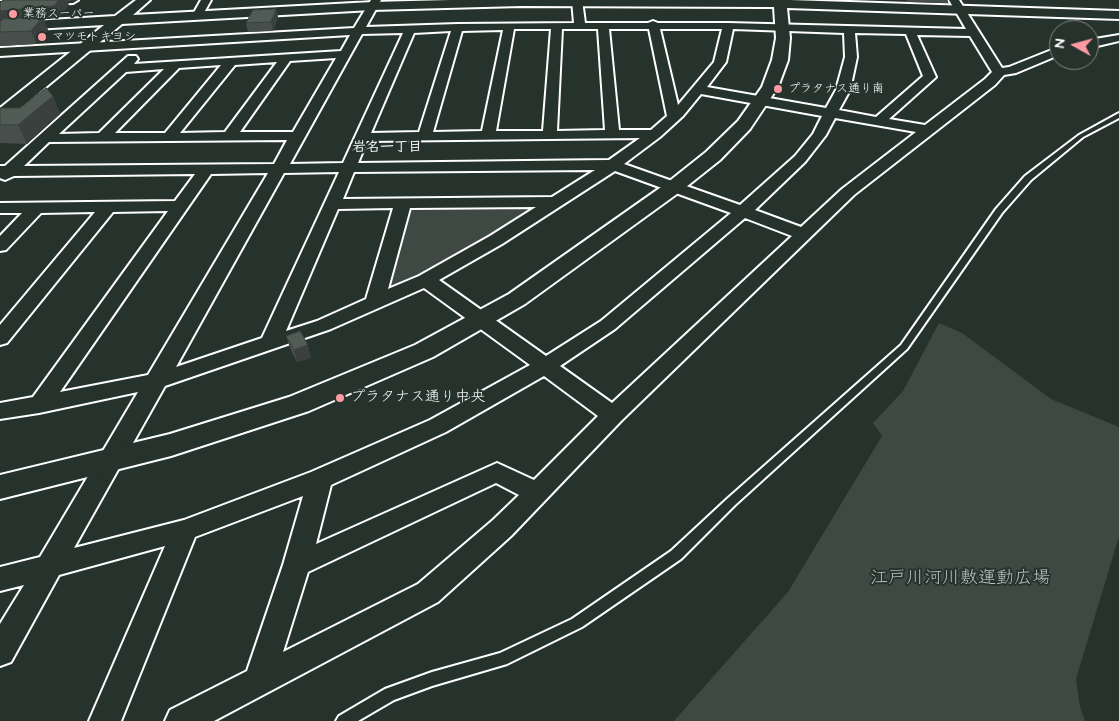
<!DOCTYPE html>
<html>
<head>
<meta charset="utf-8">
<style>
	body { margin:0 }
	#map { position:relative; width:1119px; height:721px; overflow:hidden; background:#26332d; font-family:"Architects Daughter",sans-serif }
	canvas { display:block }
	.north { position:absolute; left:1049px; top:20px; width:50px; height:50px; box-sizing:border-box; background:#26332d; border:1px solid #7d8581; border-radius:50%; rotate:277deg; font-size:14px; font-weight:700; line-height:20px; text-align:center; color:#fff }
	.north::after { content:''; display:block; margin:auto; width:18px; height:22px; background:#ff9aa2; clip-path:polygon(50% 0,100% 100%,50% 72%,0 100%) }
</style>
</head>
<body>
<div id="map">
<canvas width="1119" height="721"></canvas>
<div class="north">N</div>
</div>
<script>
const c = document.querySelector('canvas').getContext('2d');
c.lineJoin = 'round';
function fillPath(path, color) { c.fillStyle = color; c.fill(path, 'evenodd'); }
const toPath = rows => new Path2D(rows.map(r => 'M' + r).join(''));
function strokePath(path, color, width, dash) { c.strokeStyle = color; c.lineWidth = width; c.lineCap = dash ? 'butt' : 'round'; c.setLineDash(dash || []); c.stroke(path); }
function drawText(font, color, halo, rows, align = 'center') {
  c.font = font + ' "Architects Daughter","Klee One",sans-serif'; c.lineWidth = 4; c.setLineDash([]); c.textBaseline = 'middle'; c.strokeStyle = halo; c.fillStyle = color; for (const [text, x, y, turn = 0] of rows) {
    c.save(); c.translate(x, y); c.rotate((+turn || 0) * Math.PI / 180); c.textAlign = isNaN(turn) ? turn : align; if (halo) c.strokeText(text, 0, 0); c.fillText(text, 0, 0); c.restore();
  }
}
const green = toPath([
	[528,206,534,210,481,244,397,289,385,286,409,210,417,207],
	[939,323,962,333,1051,399,1119,427,1119,536,1076,679,1080,707,1085,721,674,721,788,592,882,436,873,423,903,391]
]);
const service = toPath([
	[1119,113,1119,118,1083,137,1031,180,1002,213,907,349,735,505,681,559,582,627,507,664,432,686,394,700,358,721,336,721,339,716,385,689,432,672,500,653,572,619,671,551,727,499,901,345,996,209,1025,176,1079,135,1119,113]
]);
const minor = toPath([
	[78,0,73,3,0,7,0,1,78,0],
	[201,0,211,0,201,18,193,18,192,16,201,0],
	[371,0,381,0,366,27,458,24,574,23,572,0,582,0,585,23,648,23,653,21,658,23,728,23,966,29,949,0,959,0,1002,68,1009,67,1059,47,1059,55,1016,73,1004,75,995,85,854,195,621,421,511,536,438,602,214,721,165,721,170,710,247,671,283,565,303,496,195,537,121,721,89,721,165,546,59,575,11,662,0,666,0,624,24,585,0,591,0,567,40,557,138,392,39,413,0,419,0,403,33,397,168,211,113,212,7,343,0,345,0,325,95,212,41,213,6,250,0,251,0,236,22,213,0,213,0,203,175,201,195,174,14,176,5,180,0,178,0,166,5,166,128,56,136,56,138,59,134,64,341,51,350,35,0,56,0,48,354,28,371,0],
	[514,29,551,29,543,131,496,131,514,29],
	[562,29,598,29,605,130,557,131,562,29],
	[609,29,649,29,667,116,651,130,619,130,609,29],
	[660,29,722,29,714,62,678,105,660,29],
	[733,29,844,33,845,57,836,90,826,108,707,87,726,62,733,29],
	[503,30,482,131,433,132,462,31,503,30],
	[451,31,419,132,371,133,414,33,451,31],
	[403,33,343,163,290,164,362,34,403,33],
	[855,33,906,34,923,76,876,117,839,110,850,90,857,57,855,33],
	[917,35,970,36,992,72,985,79,925,125,889,119,936,77,917,35],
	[336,58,293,132,240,132,290,61,336,58],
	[277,62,225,132,180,133,235,65,277,62],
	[221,65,165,133,115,133,179,68,221,65],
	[164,69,99,133,59,134,126,72,164,69],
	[701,94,822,116,813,134,795,156,740,205,624,164,660,137,683,116,701,94],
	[835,118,916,132,842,189,801,227,755,210,805,162,826,135,835,118],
	[640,138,609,160,358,163,367,141,640,138],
	[287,140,274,164,24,166,49,142,287,140],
	[595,170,552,197,343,199,354,172,595,170],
	[615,171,731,213,601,321,546,356,439,280,502,244,615,171],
	[339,172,262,338,176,367,284,173,339,172],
	[268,173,148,375,60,392,211,174,268,173],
	[536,207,490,236,419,276,388,289,410,208,536,207],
	[393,208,366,299,317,321,286,331,338,209,393,208],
	[745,218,792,236,612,403,560,366,615,329,745,218],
	[424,288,530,365,430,420,311,472,184,520,74,548,165,386,331,329,424,288],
	[544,376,598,416,534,480,497,463,316,544,331,485,446,432,544,376],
	[496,483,519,495,493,520,418,584,283,652,308,572,496,483],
	[1119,35,1119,41,1089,48,1089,40,1119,35]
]);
const tertiary = toPath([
	[136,0,150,0,133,15,372,2,450,0,790,0,1119,11,1119,19,787,8,790,38,788,60,778,87,750,129,720,160,681,191,525,304,433,357,309,411,171,456,0,499,0,475,170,434,289,397,415,345,509,294,667,183,706,152,738,121,762,87,772,60,776,38,774,7,763,7,521,6,372,10,122,24,6,120,0,121,0,108,104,25,0,31,0,23,115,16,136,0]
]);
const wall = toPath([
	[354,0,369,0,354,1],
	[906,0,948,0,947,3,908,2],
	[0,3,69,5,58,18,43,19,48,30,36,44,0,46],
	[276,9,278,17,273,31,248,32,246,23],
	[53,96,60,114,27,144,0,143,0,108,20,108],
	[286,336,311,358,297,362,290,348]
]);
const shadedWall = toPath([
	[59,0,67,0,69,5,58,18,43,19,48,30,36,44,31,31,0,22,0,11],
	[276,9,278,17,273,31,271,22],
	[53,96,60,114,27,144,18,125],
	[308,345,311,358,297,362,294,350]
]);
const building = toPath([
	[3,0,59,0,54,6,0,11,0,3,3,0],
	[276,9,271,22,246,23,253,10,276,9],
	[43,17,31,31,0,32,0,22,3,19,43,17],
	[46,88,53,96,18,125,0,125,0,108,20,108,46,88],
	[300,331,308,345,294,350,286,336,300,331]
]);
const markers = [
	[13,14,5,"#ff9aa2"],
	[42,37,5,"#ff9aa2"],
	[778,89,5,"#ff9aa2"],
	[340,398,5,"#ff9aa2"]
];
const farPoinames = [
	["業務スーパー",23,14],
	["マツモトキヨシ",52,37],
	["プラタナス通り南",788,89]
];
const farNeighbourhoodnames = [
	["岩名一丁目",387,148]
];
const poiNames = [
	["プラタナス通り中央",350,398]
];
const nearParknames = [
	["江戸川河川敷運動広場",960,579]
];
fillPath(green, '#3e4944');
strokePath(service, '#fff', 4);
strokePath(minor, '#fff', 4);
strokePath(tertiary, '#fff', 4);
fillPath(service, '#26332d');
fillPath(minor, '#26332d');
fillPath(tertiary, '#26332d');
fillPath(wall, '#464f4b');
fillPath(shadedWall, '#39403d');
fillPath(building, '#515c57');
strokePath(building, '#39403d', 1);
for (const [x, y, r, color] of markers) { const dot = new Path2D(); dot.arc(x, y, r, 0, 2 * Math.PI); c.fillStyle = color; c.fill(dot); strokePath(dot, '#26332d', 2); }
drawText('12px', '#fff', '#26332d', farPoinames, 'left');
drawText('bold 14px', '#fff', '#26332d', farNeighbourhoodnames);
drawText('15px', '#fff', '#26332d', poiNames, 'left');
drawText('18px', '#bbbfbe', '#26332d', nearParknames);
</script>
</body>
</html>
